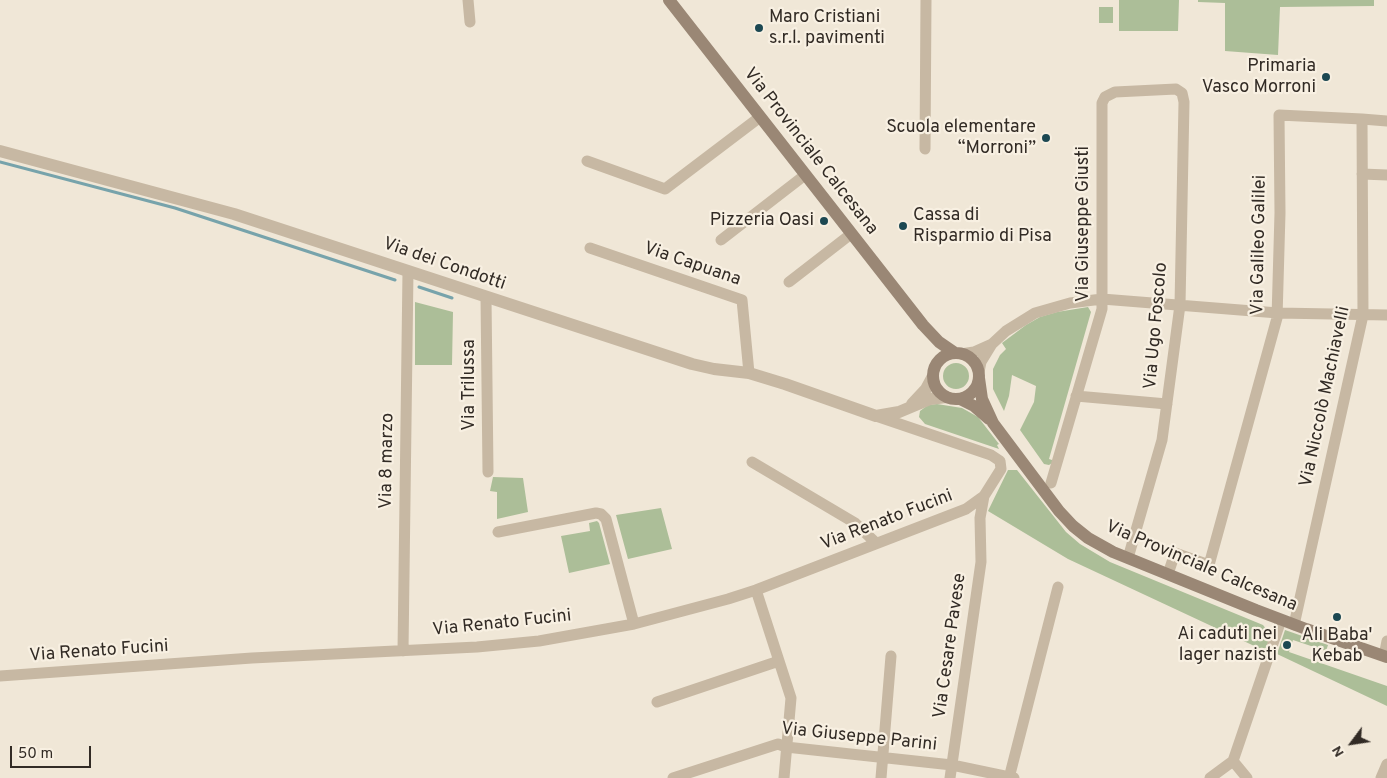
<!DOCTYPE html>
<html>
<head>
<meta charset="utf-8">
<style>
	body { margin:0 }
	#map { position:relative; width:1387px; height:778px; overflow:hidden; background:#f0e7d7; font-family:Overpass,sans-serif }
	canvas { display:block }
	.north { position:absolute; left:1327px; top:718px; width:50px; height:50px; -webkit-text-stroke:4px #f8f0e2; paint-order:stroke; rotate:239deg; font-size:14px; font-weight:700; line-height:20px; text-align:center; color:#322b25 }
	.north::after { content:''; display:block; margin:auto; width:18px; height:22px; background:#322b25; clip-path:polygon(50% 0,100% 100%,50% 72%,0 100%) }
	.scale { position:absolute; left:10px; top:746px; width:81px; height:22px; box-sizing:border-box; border:2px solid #322b25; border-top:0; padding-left:6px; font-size:15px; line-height:18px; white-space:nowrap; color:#322b25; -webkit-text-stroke:4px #f8f0e2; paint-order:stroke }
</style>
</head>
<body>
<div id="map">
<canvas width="1387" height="778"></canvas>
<div class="north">N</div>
<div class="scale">50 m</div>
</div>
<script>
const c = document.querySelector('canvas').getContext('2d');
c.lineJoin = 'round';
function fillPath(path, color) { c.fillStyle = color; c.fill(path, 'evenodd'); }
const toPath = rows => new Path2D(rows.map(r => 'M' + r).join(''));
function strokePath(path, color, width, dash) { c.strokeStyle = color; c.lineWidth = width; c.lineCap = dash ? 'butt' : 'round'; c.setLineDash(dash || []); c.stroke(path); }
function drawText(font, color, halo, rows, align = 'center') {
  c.font = font + ' Overpass,sans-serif'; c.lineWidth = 4.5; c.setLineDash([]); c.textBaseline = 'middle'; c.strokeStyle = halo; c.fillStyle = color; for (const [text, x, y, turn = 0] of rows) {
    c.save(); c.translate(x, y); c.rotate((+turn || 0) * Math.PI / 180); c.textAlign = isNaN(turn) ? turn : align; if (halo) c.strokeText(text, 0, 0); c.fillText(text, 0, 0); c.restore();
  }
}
const green = toPath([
	[1119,0,1179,0,1178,31,1119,31],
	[1198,0,1374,0,1374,6,1280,7,1278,55,1225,51,1225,3,1198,2],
	[1099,7,1113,7,1113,23,1099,23],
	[415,302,453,312,452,365,415,365],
	[1088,307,1091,312,1049,459,1055,461,1049,465,1044,464,1020,430,1034,402,1036,386,1012,375,1009,396,1004,411,993,389,993,369,1000,355,1006,349,1002,343,1026,325,1040,317,1057,312],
	'943 376a13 13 0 1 1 26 0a13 13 0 1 1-26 0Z',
	[937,404,962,408,978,417,999,444,997,445,999,449,925,424,919,417,920,411,928,405],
	[1008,470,1017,470,1066,532,1080,544,1110,562,1263,625,1267,630,1270,637,1265,651,1068,559,988,511],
	[493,477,523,478,528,512,497,519,497,492,490,491],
	[661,508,672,549,628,559,616,515],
	[597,521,599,523,610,564,569,573,561,536,590,531,589,523],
	[1285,630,1328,645,1326,651,1293,640,1289,652,1387,686,1387,706,1277,654]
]);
const stream = toPath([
	[0,162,175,208,395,280],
	[419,287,452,298]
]);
const minor = toPath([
	[468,0,470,22],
	[1362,119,1387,121],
	[925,149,926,0],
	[587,161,665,189,760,117],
	[1362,174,1387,175],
	[721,240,805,175],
	[590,248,742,300,749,373],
	[789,282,851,234],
	[486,297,488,472],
	[961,354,974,352,992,344],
	[979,372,981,362,992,344,1006,331,1035,313,1070,303,1102,299,1278,313,1387,315],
	[1076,396,1167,404],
	[752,462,855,523,876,543],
	[1051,483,1102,309,1102,103,1105,97,1115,92,1176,89,1182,93,1184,102,1180,305,1162,440,1128,558],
	[498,532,596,513,601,514,606,519,634,624],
	[1168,574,1175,553,1209,565,1277,318,1280,213,1279,115,1362,119,1363,315,1294,625],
	[756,590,791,698,784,778],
	[403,651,408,271],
	[1384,656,1387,641],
	[0,676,252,658,477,647,539,641,634,624,728,599,756,590,966,509,984,496,1001,469,1000,461,991,455,876,416],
	[657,702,779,661],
	[1233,761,1247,778],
	[673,778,778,744,786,747,952,765,1014,778],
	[881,778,891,656],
	[950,778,981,562,980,518,984,496],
	[1009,778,1058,587],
	[1210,778,1233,761,1281,620],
	[1381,778,1387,764]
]);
const tertiary = toPath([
	[0,151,234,214,692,364,714,369,749,373,785,384,876,416,899,412,930,399,946,397],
	[912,404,926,389,933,376]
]);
const secondary = toPath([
	[669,0,923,325,939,342,955,353],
	'933 376a23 23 0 1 1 46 0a23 23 0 1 1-46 0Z',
	[979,378,982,399,993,423,1059,511,1073,526,1088,538,1113,552,1256,610,1306,629,1387,657],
	[960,399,974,406,989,419]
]);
const markers = [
	[759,28,5,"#1c4852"],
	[1326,77,5,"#1c4852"],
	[1046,138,5,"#1c4852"],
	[824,221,5,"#1c4852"],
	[903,226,5,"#1c4852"],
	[1337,617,5,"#1c4852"],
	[1287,645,5,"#1c4852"]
];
const poiNames = [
	["Maro Cristiani",769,18,"left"],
	["s.r.l. pavimenti",769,39,"left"],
	["Primaria",1316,67],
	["Vasco Morroni",1316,88],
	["Scuola elementare",1036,128],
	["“Morroni”",1036,149],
	["Cassa di",913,216,"left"],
	["Risparmio di Pisa",913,237,"left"],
	["Pizzeria Oasi",814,221],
	["Ai caduti nei",1277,635],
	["lager nazisti",1277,656],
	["Ali Baba'",1337,636,"center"],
	["Kebab",1337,657,"center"]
];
const streetNames = [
	["Via Provinciale Calcesana",810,152,52],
	["Via Giuseppe Giusti",1084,224,-90],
	["Via Galileo Galilei",1260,245,-89],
	["Via dei Condotti",444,265,19],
	["Via Capuana",692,265,19],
	["Via Ugo Foscolo",1157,326,-85],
	["Via Trilussa",470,385,-90],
	["Via Niccolò Machiavelli",1326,397,-78],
	["Via 8 marzo",388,461,-89],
	["Via Renato Fucini",887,521,-21],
	["Via Provinciale Calcesana",1201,567,23],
	["Via Renato Fucini",502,624,-6],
	["Via Cesare Pavese",951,646,-82],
	["Via Renato Fucini",99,652,-4],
	["Via Giuseppe Parini",859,738,6]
];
fillPath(green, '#acbe98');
strokePath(stream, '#77a3ab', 3);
strokePath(minor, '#c7b8a3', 11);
strokePath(tertiary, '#c7b8a3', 12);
strokePath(secondary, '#9a8775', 12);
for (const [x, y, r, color] of markers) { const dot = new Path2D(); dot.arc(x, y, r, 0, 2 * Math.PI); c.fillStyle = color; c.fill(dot); strokePath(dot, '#f8f0e2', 2); }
drawText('18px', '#322b25', '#f8f0e2', poiNames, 'right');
drawText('18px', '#322b25', '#f8f0e2', streetNames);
</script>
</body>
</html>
